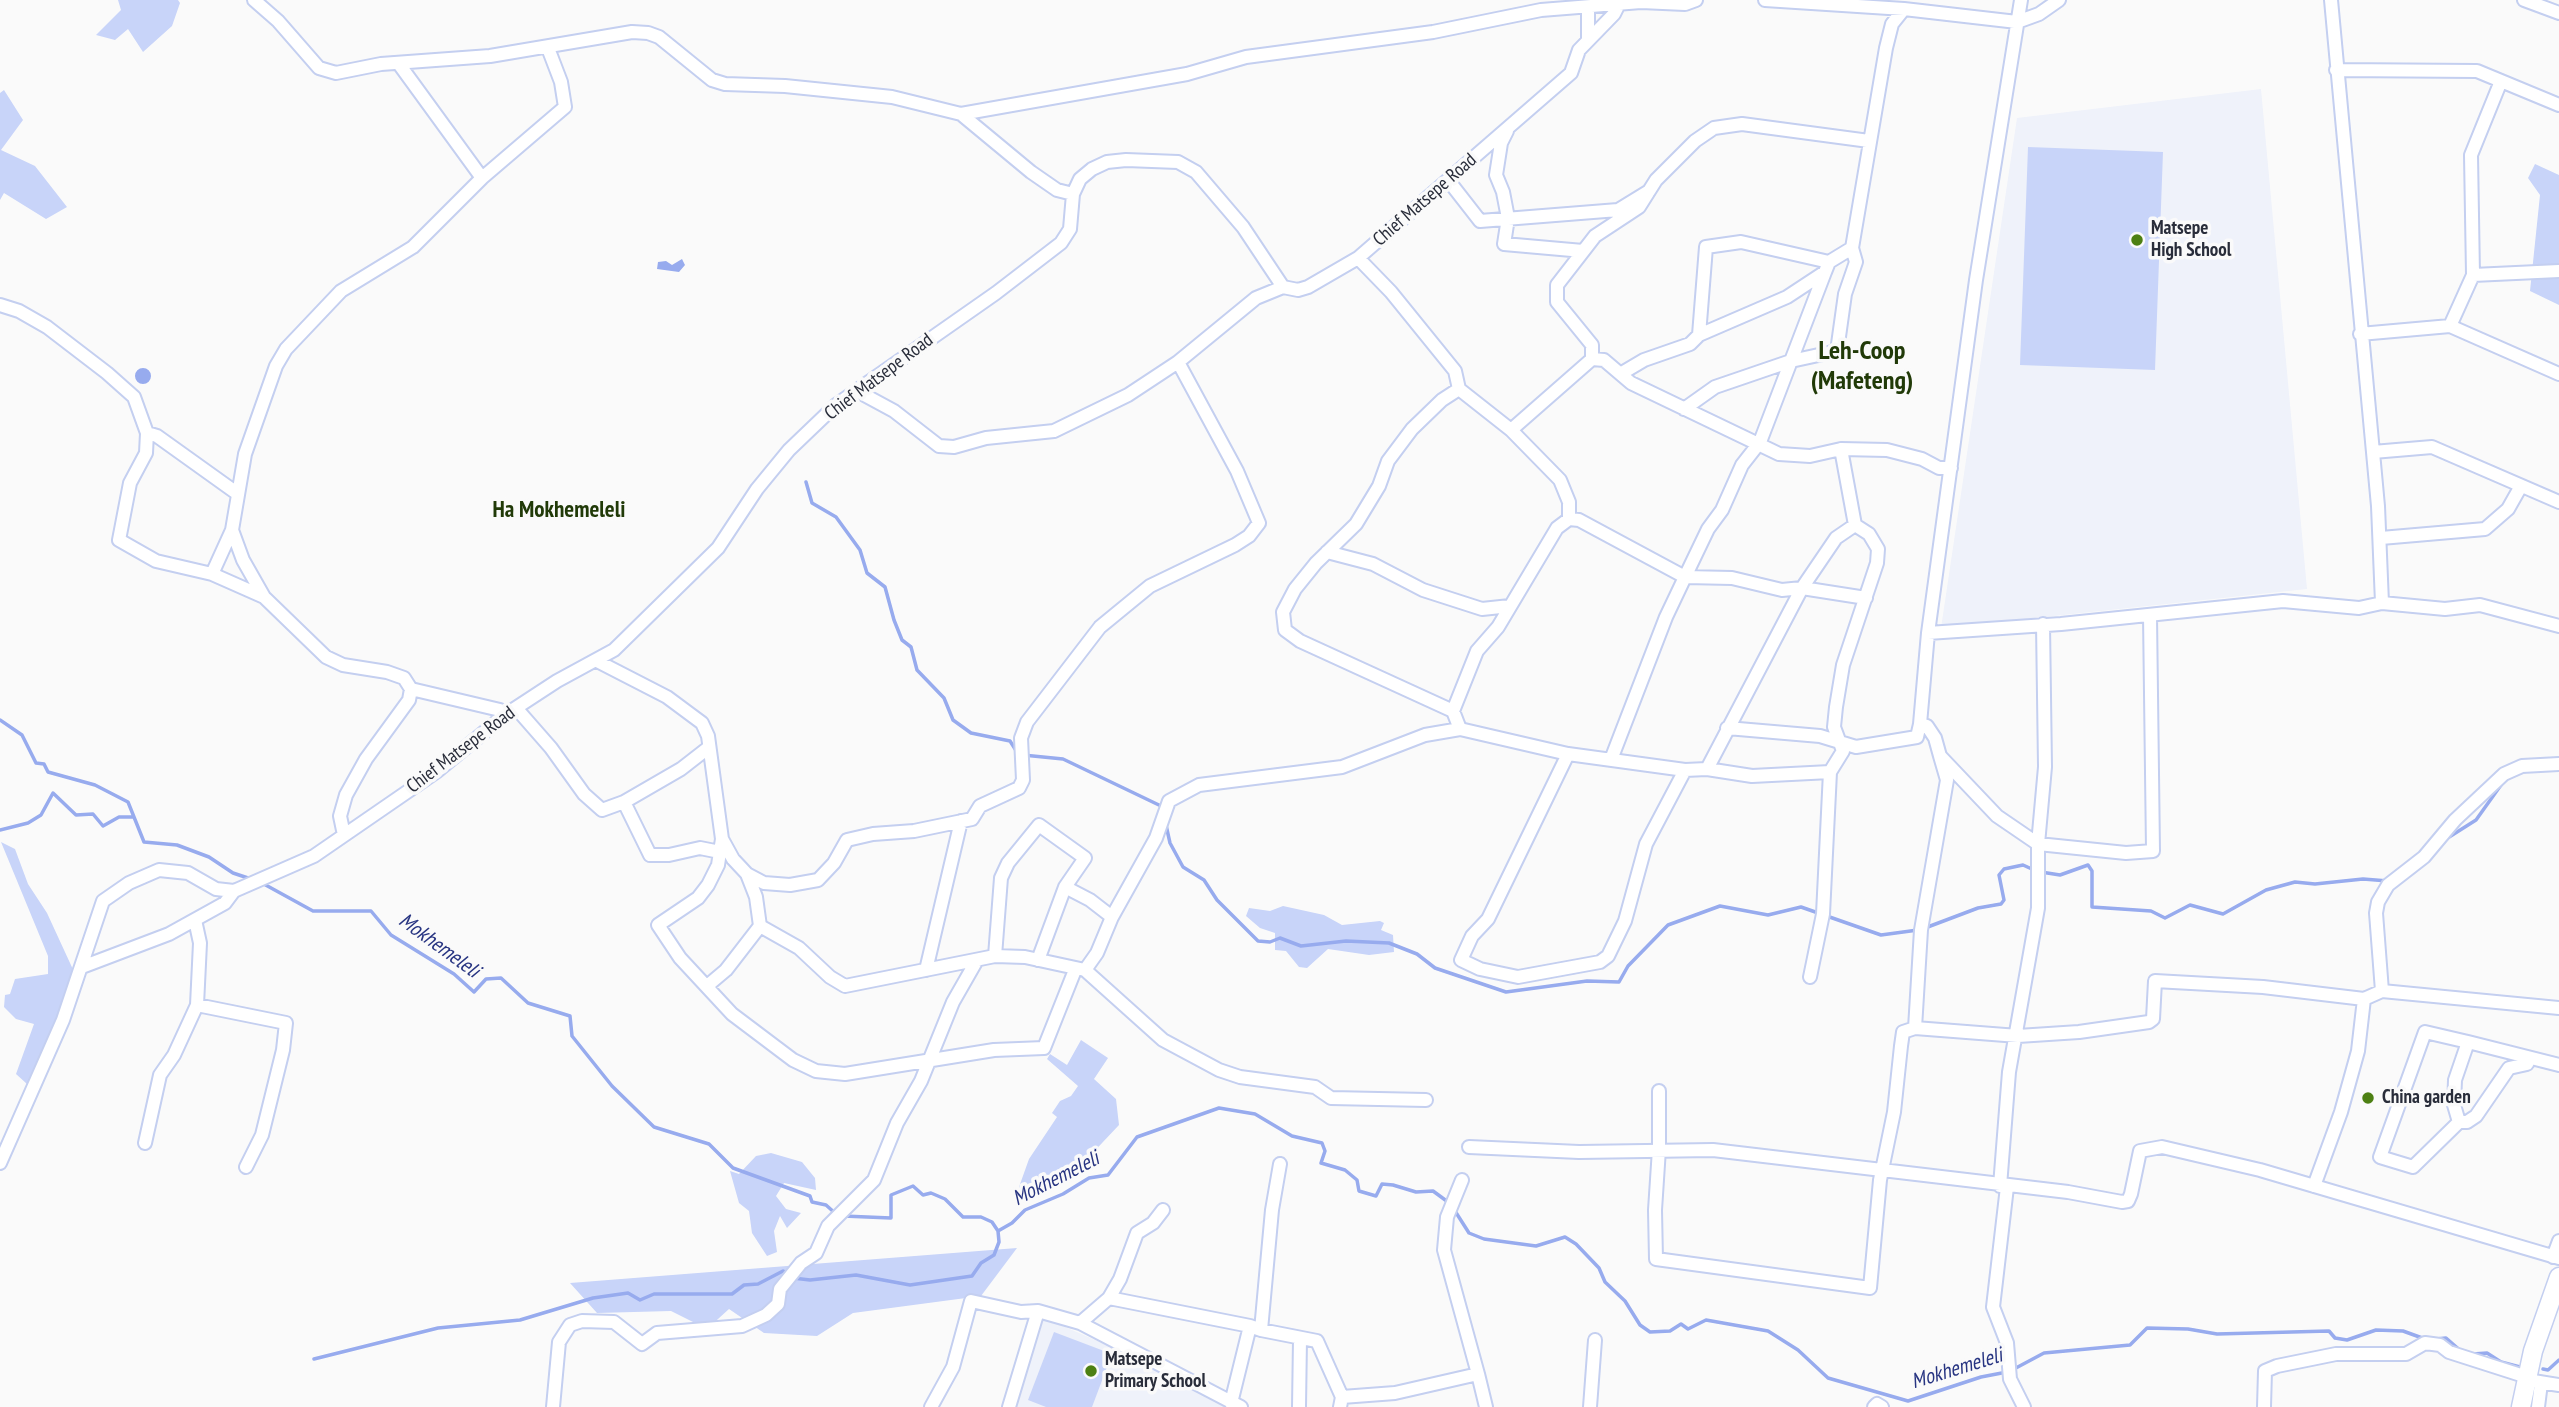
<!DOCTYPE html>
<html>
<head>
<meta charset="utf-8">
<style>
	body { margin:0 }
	canvas { display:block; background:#fafafa }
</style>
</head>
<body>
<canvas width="2559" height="1407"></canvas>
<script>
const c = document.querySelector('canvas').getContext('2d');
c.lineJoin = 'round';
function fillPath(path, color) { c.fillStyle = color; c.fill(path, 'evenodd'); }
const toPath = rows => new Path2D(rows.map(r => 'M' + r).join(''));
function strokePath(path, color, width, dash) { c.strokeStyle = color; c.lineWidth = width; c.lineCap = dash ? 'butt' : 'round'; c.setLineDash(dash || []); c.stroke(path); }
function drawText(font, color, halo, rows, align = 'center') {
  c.font = font + ' "PT Sans Narrow",sans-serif'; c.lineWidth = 7; c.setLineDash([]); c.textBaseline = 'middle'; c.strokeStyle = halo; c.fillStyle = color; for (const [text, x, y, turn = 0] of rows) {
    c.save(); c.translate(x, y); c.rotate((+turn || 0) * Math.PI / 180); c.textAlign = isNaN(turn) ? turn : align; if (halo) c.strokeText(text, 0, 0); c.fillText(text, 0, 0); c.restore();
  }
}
const built = toPath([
	[2261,89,2307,589,1941,628,2017,118],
	[1042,1317,1123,1352,1224,1407,1013,1407]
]);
const green = toPath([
	[118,0,178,0,180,3,172,26,143,52,128,29,115,40,96,35,121,10],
	[4,90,23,120,1,150,35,166,67,207,46,219,4,193,0,200,0,93],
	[2028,147,2163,152,2155,370,2020,365],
	[2535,164,2559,175,2559,305,2530,291,2540,195,2528,178],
	[1,842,15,849,28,884,47,913,76,976,27,1084,16,1074,34,1024,16,1019,4,1007,5,995,10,994,15,979,48,974,48,956],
	[1283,906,1324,915,1342,925,1380,921,1384,923,1381,930,1393,935,1394,952,1369,955,1328,949,1307,968,1299,967,1286,951,1275,950,1275,933,1260,928,1246,916,1249,908,1270,911],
	[1081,1040,1108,1058,1094,1079,1116,1099,1119,1125,1070,1177,1028,1196,1019,1187,1029,1159,1057,1117,1052,1113,1060,1101,1071,1096,1078,1086,1047,1059,1050,1054,1067,1065],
	[771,1153,802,1162,815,1178,816,1190,784,1183,776,1196,786,1209,801,1213,787,1228,780,1216,774,1231,777,1252,767,1256,752,1233,749,1211,739,1203,730,1171,739,1174,756,1156],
	[1017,1248,981,1296,853,1313,817,1336,764,1333,729,1309,707,1329,671,1311,597,1313,570,1283],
	[1054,1332,1112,1354,1092,1407,1046,1407,1028,1400]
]);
const water = toPath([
	[682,259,685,265,679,272,657,269,658,262,666,261,672,265],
	'135 376a8 8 0 1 1 16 0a8 8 0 1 1-16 0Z'
]);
const stream = toPath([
	[806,482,812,503,836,517,860,550,867,573,885,587,894,620,902,640,911,647,917,670,944,698,953,720,971,733,1010,741,1017,752],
	[0,720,22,735,36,763,44,764,48,772,95,785,128,802,144,842,177,845,209,857,233,873,251,879],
	[1023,755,1063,759,1161,806,1162,810],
	[1166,825,1170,843,1183,867,1204,880,1217,900,1258,941,1270,942,1280,938,1301,946,1346,941,1389,943,1417,954,1435,968,1506,992,1587,981,1619,982,1628,966,1668,925,1720,906,1768,915,1801,907,1881,935,1918,930],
	[0,830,28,823,41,815,53,793,76,815,93,814,103,826,119,817,134,817],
	[2446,839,2476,820,2506,778],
	[2041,872,2060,875,2088,865,2092,871,2092,907,2151,911,2165,918,2190,905,2223,914,2266,890,2295,882,2315,884,2363,879,2388,881],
	[262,883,313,911,371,911,391,935,454,974,474,992,486,979,501,978,528,1003,570,1016,572,1036,612,1086,654,1127,709,1144,733,1168,810,1196,812,1202,826,1205,836,1214],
	[1925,928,1978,908,2001,904,2004,900,1999,875,2004,869,2023,865,2034,870],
	[1455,1211,1469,1233,1484,1239,1536,1246,1565,1237,1576,1244,1599,1268,1605,1282,1625,1301,1640,1325,1650,1332,1670,1331,1681,1324,1688,1329,1706,1320,1768,1331,1798,1350,1828,1378,1908,1401,1981,1377,2007,1372],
	[843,1216,891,1218,891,1195,913,1186,923,1195,931,1193,945,1199,963,1217,981,1217,992,1222,998,1231,1012,1223,1025,1210,1063,1194,1089,1178,1108,1175,1137,1137,1219,1108,1255,1114,1292,1136,1322,1143,1325,1151,1321,1163,1345,1170,1357,1180,1359,1191,1376,1196,1382,1184,1393,1185,1416,1192,1433,1191,1448,1202],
	[793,1278,810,1280,856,1275,910,1285,972,1276,981,1263,994,1255,999,1242,998,1231],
	[2436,1339,2446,1338,2462,1352],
	[2473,1354,2487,1353,2501,1362,2520,1367],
	[314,1359,438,1328,520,1320,593,1298,628,1293,640,1300,654,1294,732,1294,744,1285,758,1284,783,1271,787,1274],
	[2014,1369,2044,1353,2130,1345,2147,1328,2188,1329,2217,1334,2329,1331,2335,1338,2347,1340,2376,1330,2403,1331,2425,1339],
	[2543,1369,2548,1370,2559,1360]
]);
const minor = toPath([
	[254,0,278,21,319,68,336,73,381,64,490,56,632,32,648,33,659,37,712,80,725,84,785,86,892,97,961,114,1031,172,1057,190,1073,194],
	[1765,0,1904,9,2017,22,2039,14,2059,0],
	[2021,0,1976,280,1928,633,2061,624,2283,601,2359,608,2382,603],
	[2331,0,2378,506,2382,603,2445,609,2480,605,2559,626],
	[2524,0,2559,13],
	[1588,8,1588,40],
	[399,64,482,178],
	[2336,70,2477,71,2559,105],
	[961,114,1187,74,1246,57,1433,32,1541,10,1641,2,1685,4,1696,0],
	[1507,131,1501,143,1496,175,1503,192,1508,218,1504,244,1583,251],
	[1448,180,1480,221,1618,210,1649,191],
	[1358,258,1391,292,1455,371,1459,389,1511,430,1560,480,1569,502,1569,519],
	[1829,262,1825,272,1787,297,1699,335,1706,247,1741,242,1829,262,1852,248],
	[2473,275,2559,271],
	[0,305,19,311,47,327,107,373,134,397,147,433,157,436,238,494],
	[2450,326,2473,275,2471,155,2501,81],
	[2360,334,2450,326,2559,374],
	[1592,359,1604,360,1631,383,1779,454,1810,456,1841,449,1887,450,1922,459,1939,468,1951,468],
	[1622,373,1644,360,1690,344,1699,335],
	[857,391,894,411,939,446,954,447,986,438,1054,431,1128,395,1178,362],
	[1684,409,1715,387,1791,361,1837,351,1845,294,1856,262,1852,248,1886,48,1892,24,1904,9],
	[1511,430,1592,359,1592,345,1557,302,1557,285,1595,236,1639,207,1656,180,1695,141,1714,128,1742,124,1869,141],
	[147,433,146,453,130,483,119,540,156,561,212,574,264,597],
	[2373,452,2432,447,2559,502],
	[2381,538,2485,529,2508,509,2521,486],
	[1327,552,1373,564,1423,590,1482,609,1510,606],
	[212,574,232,530],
	[2043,624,2045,767,2038,844,2126,853,2153,851,2150,615],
	[1928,633,1920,724,1927,726,1935,738,1940,756],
	[597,661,667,697,702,723,708,736,722,839,733,859,747,874,764,883,790,885,818,880,834,863,847,840,873,834,914,831,972,819,980,806,1019,788,1023,780,1021,738,1027,722,1100,627,1150,586,1235,545,1249,536,1259,523,1237,471,1178,362,1256,298,1283,287],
	[516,708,551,748,584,794,602,810,624,802,681,769,708,748],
	[1453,711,1300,641,1285,630,1283,612,1295,589,1316,563,1356,524,1379,486,1388,461,1412,429,1442,400,1459,389],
	[505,715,500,710,411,689,404,678,387,672,343,665,326,657,264,597,243,560,232,530,245,454,276,366,286,349,341,291,413,247,482,178,565,107,561,82,548,48],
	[1727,728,1820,736,1856,747,1917,737,1920,724],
	[1568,754,1488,919,1472,936,1461,960,1480,969,1518,977,1600,962,1608,956,1625,921,1646,844,1685,770],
	[1612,757,1666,617,1685,577,1708,529,1722,510,1742,465,1760,442,1825,272],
	[1707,769,1802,588,1836,538,1855,525],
	[1830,772,1752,776,1707,769,1685,770,1568,754,1460,729,1453,711,1477,651,1498,627,1557,528,1569,519,1579,520,1685,577,1732,578,1782,590,1802,588,1866,598],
	[624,802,650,855,669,855,700,848,720,852],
	[344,835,340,816,346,795,366,759,409,700,411,689],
	[722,839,718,865,708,885,698,898,658,925,680,958,732,1014,793,1060,816,1071,845,1074,994,1050,1044,1048,1075,970],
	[1065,887,1090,900,1112,917],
	[760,926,799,948,830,977,845,986,995,956,1025,957,1085,970,1163,1040,1219,1070,1240,1077,1315,1087,1331,1098,1426,1100],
	[995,956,1001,878,1008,863,1039,825,1085,858,1065,887,1038,960],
	[82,967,169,934,225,903,234,891],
	[926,970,961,821],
	[1085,970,1097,953,1112,917,1156,838,1169,801,1199,785,1342,767,1425,735,1460,729],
	[1810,977,1823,914,1830,772,1843,751,1834,727,1836,707,1843,665,1877,563,1878,549,1869,534,1855,525,1841,449],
	[707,986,726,970,760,926,756,897,747,874],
	[2382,991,2376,913,2378,902,2388,885,2424,857,2455,820,2504,774,2522,766,2559,764],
	[197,1005,286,1023,283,1050,262,1135,246,1167],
	[1915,1028,2018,1036,2079,1032,2149,1022,2153,1019,2155,981,2263,987,2364,999,2382,991,2559,1008],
	[2530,1058,2527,1064,2509,1068,2476,1116,2467,1122,2459,1122,2454,1105,2455,1080,2468,1042,2559,1065],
	[1659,1091,1659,1149,1655,1210,1656,1259,1870,1288,1880,1180,1894,1112,1901,1046,1903,1032,1915,1028,1921,930,1947,780,1940,756,1997,816,2038,844,2038,908,2009,1072,2000,1186],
	[2459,1122,2413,1167,2380,1157,2425,1032,2468,1042],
	[145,1143,160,1075,174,1055,197,1005,200,943,195,920],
	[1469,1147,1579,1152,1713,1150,2068,1192,2122,1202,2128,1201,2131,1194,2140,1151,2162,1147,2260,1170,2559,1258],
	[0,1163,63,1020,103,901,129,883,159,870,188,873,216,889,234,891,314,856,436,772,505,715,557,681,614,650,718,548,757,489,789,450,836,405,996,293,1061,243,1070,229,1073,194,1080,179,1092,169,1107,162,1126,160,1178,162,1196,172,1243,227,1283,287,1298,290,1308,287,1358,258,1571,73,1579,50,1614,14,1621,0],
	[1462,1180,1447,1217,1444,1250,1478,1374],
	[2314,1186,2341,1112,2358,1051,2364,999],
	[2007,1187,1993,1307,2007,1343,2010,1379,2024,1407],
	[2553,1257,2559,1241],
	[1109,1298,1250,1326],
	[1080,1323,1109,1298,1120,1279,1137,1233,1153,1223,1163,1210],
	[1261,1330,1317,1341,1342,1397],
	[2527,1380,2559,1385],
	[1231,1403,1250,1326,1261,1330,1272,1210,1280,1164],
	[553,1407,559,1342,570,1325,582,1321,614,1322,642,1344,657,1333,742,1326,766,1315,778,1304,780,1289,801,1263,816,1253,828,1226,874,1180,897,1123,921,1081,953,1002,977,960],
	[931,1407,953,1367,971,1301,1021,1312,1038,1311,1080,1323,1241,1407],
	[1009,1407,1038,1311],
	[1299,1407,1300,1339],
	[1340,1407,1342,1397,1395,1393,1478,1374,1486,1407],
	[1590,1407,1595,1340],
	[1874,1407,1877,1404,1882,1407],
	[2264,1407,2265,1371,2277,1366,2336,1354,2406,1354,2425,1343,2440,1345,2449,1352,2527,1377],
	[2538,1407,2541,1383]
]);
const secondary = toPath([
	[2521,1407,2533,1351,2559,1277]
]);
const markers = [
	[2137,240,7,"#4d8013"],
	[2368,1098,7,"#4d8013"],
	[1091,1371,7,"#4d8013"]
];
const streetNames = [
	["Chief Matsepe Road",1425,200,-41],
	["Chief Matsepe Road",879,377,-37],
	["Chief Matsepe Road",461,750,-37]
];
const poiNames = [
	["Matsepe",2151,229],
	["High School",2151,251],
	["China garden",2382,1098],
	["Matsepe",1105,1360],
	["Primary School",1105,1382]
];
const waterNames = [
	["Mokhemeleli",439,946,36],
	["Mokhemeleli",1056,1179,-27],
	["Mokhemeleli",1957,1369,-17]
];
const quarterNames = [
	["Ha Mokhemeleli",559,510]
];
const districtNames = [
	["Leh-Coop",1862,352],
	["(Mafeteng)",1862,382]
];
fillPath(built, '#eff2fa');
fillPath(green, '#c8d4f9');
fillPath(water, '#97abee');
strokePath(stream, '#97abee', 3.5);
strokePath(minor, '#c4cff0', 16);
strokePath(secondary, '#c4cff0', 21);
strokePath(minor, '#fff', 12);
strokePath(secondary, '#fff', 18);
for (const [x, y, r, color] of markers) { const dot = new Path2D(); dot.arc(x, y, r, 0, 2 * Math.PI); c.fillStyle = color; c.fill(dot); strokePath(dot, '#fafafa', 2.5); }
drawText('19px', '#292d3a', '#fafafa', streetNames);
drawText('bold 19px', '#292d3a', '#fafafa', poiNames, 'left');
drawText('italic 21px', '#283582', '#fafafa', waterNames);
drawText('bold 23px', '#213a08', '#fafafa', quarterNames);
drawText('bold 26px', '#213a08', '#fafafa', districtNames);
</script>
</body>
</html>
